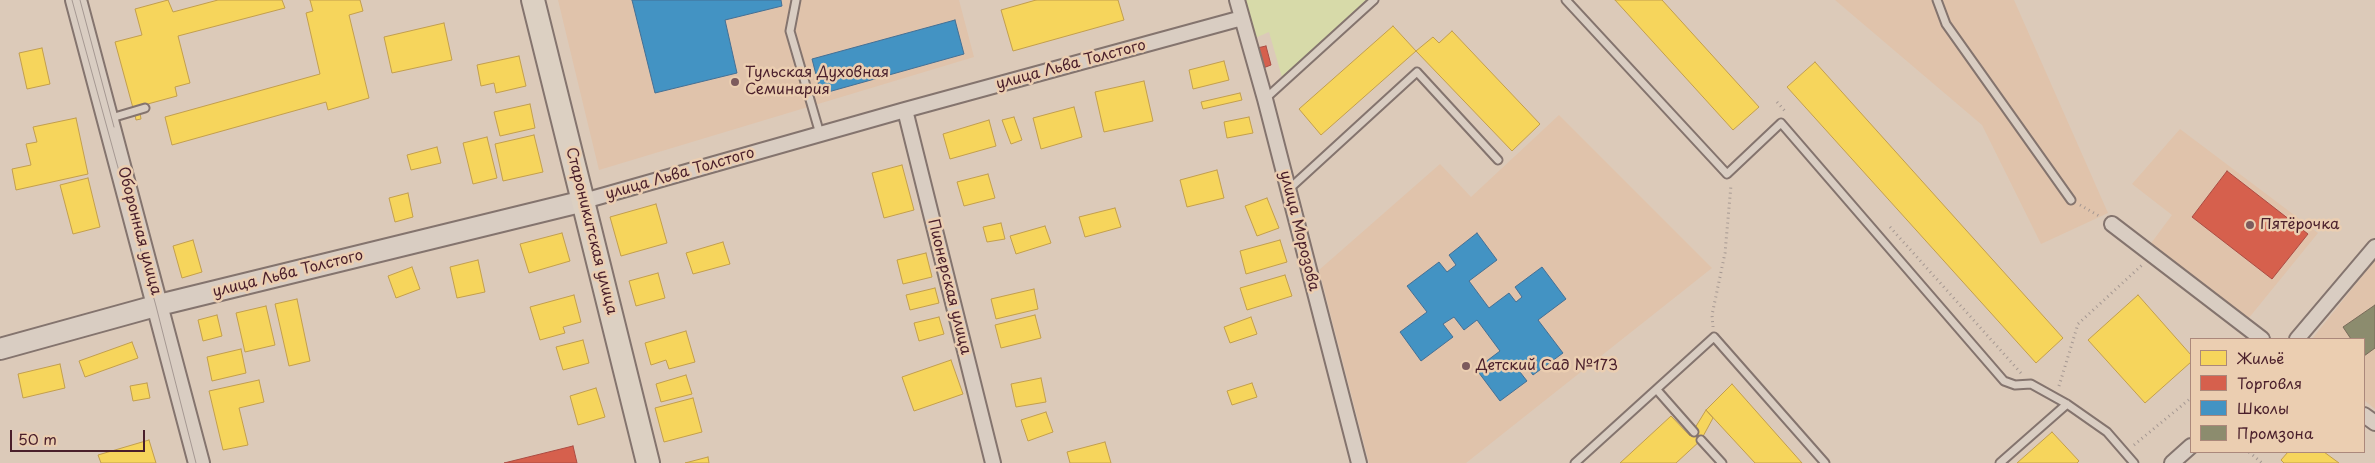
<!DOCTYPE html>
<html>
<head>
<meta charset="utf-8">
<style>
	body { margin:0 }
	#map { position:relative; width:2375px; height:463px; overflow:hidden; background:#dccab9; font-family:"Playpen Sans",sans-serif }
	canvas { display:block }
	.legend { position:absolute; left:2190px; top:338px; width:175px; height:115px; box-sizing:border-box; background:#ebceb1; border:1px solid #ab887b; margin:0; padding:6px 9px; list-style:none; font-size:15px; color:#4a1f2b }
	.legend li { display:flex; align-items:center; gap:10px; height:25px }
	.legend b { width:25px; border:1px solid #ab887b }
	.scale { position:absolute; left:10px; top:430px; width:135px; height:22px; box-sizing:border-box; border:2px solid #4a1f2b; border-top:0; padding-left:6px; font-size:15px; line-height:18px; white-space:nowrap; color:#4a1f2b; -webkit-text-stroke:4px #ebceb1; paint-order:stroke }
</style>
</head>
<body>
<div id="map">
<canvas width="2375" height="463"></canvas>
<ul class="legend">
<li><b style="height:14px;background:#f6d55c"></b>Жильё</li>
<li><b style="height:14px;background:#d6604d"></b>Торговля</li>
<li><b style="height:14px;background:#4393c3"></b>Школы</li>
<li><b style="height:14px;background:#8c8c6e"></b>Промзона</li>
</ul>
<div class="scale">50 m</div>
</div>
<script>
const c = document.querySelector('canvas').getContext('2d');
c.lineJoin = 'round';
function fillPath(path, color) { c.fillStyle = color; c.fill(path, 'evenodd'); }
const toPath = rows => new Path2D(rows.map(r => 'M' + r).join(''));
function strokePath(path, color, width, dash) { c.strokeStyle = color; c.lineWidth = width; c.lineCap = dash ? 'butt' : 'round'; c.setLineDash(dash || []); c.stroke(path); }
function drawText(font, color, halo, rows, align = 'center') {
  c.font = font + ' "Playpen Sans",sans-serif'; c.lineWidth = 5; c.setLineDash([]); c.textBaseline = 'middle'; c.strokeStyle = halo; c.fillStyle = color; for (const [text, x, y, turn = 0] of rows) {
    c.save(); c.translate(x, y); c.rotate((+turn || 0) * Math.PI / 180); c.textAlign = isNaN(turn) ? turn : align; if (halo) c.strokeText(text, 0, 0); c.fillText(text, 0, 0); c.restore();
  }
}
const built = toPath([
	[558,0,959,0,974,57,599,170],
	[1835,0,2014,0,2108,213,2041,244,1982,125],
	[1559,115,1712,268,1466,463,1369,463,1319,270,1440,164,1471,197],
	[2180,129,2318,233,2248,319,2149,246,2172,215,2132,184],
	[2375,260,2375,409,2364,400,2364,339,2312,339]
]);
const green = toPath([
	[1245,0,1368,0,1282,77,1269,32,1255,38]
]);
const homes = toPath([
	[168,0,173,12,218,0,282,0,285,8,178,36,190,83,175,87,177,96,133,108,115,42,142,35,135,9,168,0],
	[310,0,360,0,363,11,349,15,369,98,328,110,326,102,172,145,165,117,320,74,306,13,313,11,310,0],
	[1036,0,1118,0,1124,20,1013,51,1001,10,1036,0],
	[1615,0,1662,0,1759,107,1733,130,1615,0],
	[444,23,452,60,392,73,384,37,444,23],
	[1393,26,1416,51,1321,135,1299,109,1393,26],
	[1452,31,1540,124,1512,151,1416,51,1433,37,1439,43,1452,31],
	[42,48,50,84,27,89,19,53,42,48],
	[519,56,526,86,496,93,494,83,481,86,477,65,519,56],
	[1224,61,1229,80,1193,89,1189,70,1224,61],
	[1815,62,2063,338,2036,363,1787,87,1815,62],
	[1144,81,1153,121,1104,132,1095,92,1144,81],
	[1240,93,1242,100,1203,109,1201,102,1240,93],
	[530,104,535,128,500,136,494,112,530,104],
	[1074,107,1082,137,1041,149,1033,118,1074,107],
	[140,113,141,119,136,120,135,115,140,113],
	[1014,117,1022,140,1011,144,1002,120,1014,117],
	[1249,117,1253,133,1227,138,1224,122,1249,117],
	[76,118,88,174,16,190,12,169,31,165,26,144,37,142,33,127,76,118],
	[989,120,996,146,950,159,943,134,989,120],
	[534,135,543,172,503,181,495,144,534,135],
	[487,137,497,178,473,184,463,143,487,137],
	[437,147,441,163,411,170,407,155,437,147],
	[902,165,914,210,884,218,872,173,902,165],
	[1217,170,1224,198,1187,207,1180,180,1217,170],
	[988,174,995,198,964,206,957,182,988,174],
	[88,178,100,227,73,234,60,185,88,178],
	[408,193,413,217,395,222,389,198,408,193],
	[1267,198,1279,228,1257,236,1245,206,1267,198],
	[656,204,667,243,621,256,610,217,656,204],
	[1115,208,1121,227,1085,237,1079,217,1115,208],
	[1001,223,1005,239,987,242,983,227,1001,223],
	[1045,226,1051,243,1016,254,1010,236,1045,226],
	[562,233,570,261,529,273,520,244,562,233],
	[193,240,202,272,182,278,173,246,193,240],
	[1280,240,1287,262,1246,274,1240,251,1280,240],
	[723,242,730,264,693,274,686,253,723,242],
	[926,253,932,277,903,284,897,260,926,253],
	[478,260,485,292,457,298,450,267,478,260],
	[412,267,420,289,396,298,388,276,412,267],
	[658,273,665,298,636,306,629,281,658,273],
	[1285,275,1292,296,1247,310,1240,288,1285,275],
	[935,288,939,303,910,310,906,295,935,288],
	[1034,289,1038,309,996,319,991,299,1034,289],
	[574,295,581,322,563,327,565,333,540,340,530,307,574,295],
	[2138,295,2191,355,2191,362,2145,403,2088,340,2138,295],
	[297,299,310,361,289,366,275,304,297,299],
	[266,306,275,345,245,352,236,313,266,306],
	[217,315,222,336,203,341,198,320,217,315],
	[1035,315,1041,338,1001,348,995,325,1035,315],
	[939,317,944,334,919,341,914,323,939,317],
	[1251,317,1257,334,1230,343,1224,327,1251,317],
	[686,331,695,362,669,369,666,360,651,365,645,343,686,331],
	[583,340,589,363,563,370,556,347,583,340],
	[132,342,138,358,85,377,79,361,132,342],
	[241,349,246,373,212,381,207,357,241,349],
	[951,360,963,394,914,411,902,377,951,360],
	[60,364,65,388,23,398,18,374,60,364],
	[686,375,692,394,661,402,656,384,686,375],
	[1041,378,1046,402,1016,407,1011,384,1041,378],
	[259,380,264,402,239,408,248,445,223,450,209,391,259,380],
	[147,383,150,398,133,401,130,386,147,383],
	[1252,383,1257,397,1232,405,1227,391,1252,383],
	[1732,384,1802,463,1755,463,1706,410,1732,384],
	[596,388,605,417,578,425,570,396,596,388],
	[693,398,702,432,664,442,655,408,693,398],
	[1706,410,1713,418,1701,440,1676,463,1620,463,1671,416,1690,436,1706,410],
	[1046,412,1053,432,1028,441,1021,420,1046,412],
	[2052,432,2079,461,2077,463,2017,463,2052,432],
	[149,440,156,463,101,463,98,455,149,440],
	[1105,442,1111,463,1070,463,1067,452,1105,442],
	[2288,452,2324,452,2339,463,2284,463,2281,460,2288,452],
	[708,457,709,463,685,463,708,457]
]);
const shops = toPath([
	[1266,46,1271,65,1263,68,1257,48,1266,46],
	[2227,171,2308,234,2272,279,2192,217,2227,171],
	[573,446,577,463,504,463,573,446]
]);
const schools = toPath([
	[632,0,781,0,782,6,725,20,737,73,655,93,632,0],
	[955,20,964,54,821,94,812,59,955,20],
	[1477,233,1497,260,1469,281,1489,308,1509,293,1516,302,1522,297,1515,287,1542,267,1566,299,1538,320,1563,353,1533,375,1527,367,1520,372,1527,381,1500,401,1476,369,1500,351,1477,320,1464,330,1454,317,1443,324,1453,337,1421,361,1400,332,1427,312,1407,286,1439,262,1447,272,1456,265,1449,255,1477,233]
]);
const industry = toPath([
	[2375,305,2375,348,2364,356,2364,339,2351,339,2343,327,2375,305]
]);
const path = toPath([
	[1777,102,1785,111],
	[2080,205,2099,216],
	[1890,227,2021,373],
	[1713,327,1712,315,1725,253,1731,185],
	[2059,386,2078,324,2142,265],
	[2134,445,2191,398],
	[2249,452,2262,463]
]);
const lane = toPath([
	[796,0,790,31,820,134],
	[1566,0,1727,174,1781,123,2004,381,2015,385,2031,384,2067,404,2107,432,2134,463],
	[1937,0,1946,24,2071,200],
	[1265,99,1374,0],
	[108,119,145,108],
	[1288,190,1417,72,1498,160],
	[1657,390,1694,432],
	[1701,440,1722,463],
	[1575,463,1714,337,1825,463],
	[2000,463,2067,404]
]);
const street = toPath([
	[1237,0,1265,99,1359,463],
	[905,110,993,463],
	[584,201,905,110,1242,18],
	[2112,224,2262,339],
	[2297,339,2375,247],
	[2364,415,2375,423],
	[2172,463,2191,446]
]);
const secondary = toPath([
	[76,0,199,463],
	[0,349,159,305,584,201]
]);
const primary = toPath([
	[533,0,648,463]
]);
const tram = toPath([
	[72,0,156,306,196,463],
	[80,0,114,127]
]);
const markers = [
	[735,82,5,"#7d5b5d"],
	[2250,225,5,"#7d5b5d"],
	[1466,366,5,"#7d5b5d"]
];
const streetNames = [
	["улица Льва Толстого",1071,65,-15],
	["улица Льва Толстого",680,174,-16],
	["Оборонная улица",139,231,75],
	["Староникитская улица",591,231,76],
	["улица Морозова",1299,231,76],
	["улица Льва Толстого",288,274,-14],
	["Пионерская улица",949,287,76]
];
const poiNames = [
	["Тульская Духовная",745,73],
	["Семинария",745,90],
	["Пятёрочка",2260,225],
	["Детский Сад №173",1476,366]
];
fillPath(built, '#e0c3ab');
fillPath(green, '#d7daa9');
fillPath(homes, '#f6d55c');
strokePath(homes, '#c29e4d', 1);
fillPath(shops, '#d6604d');
strokePath(shops, '#ac4c43', 1);
fillPath(schools, '#4393c3');
strokePath(schools, '#457095', 1);
fillPath(industry, '#8c8c6e');
strokePath(industry, '#786b5a', 1);
strokePath(lane, '#84746e', 11);
strokePath(street, '#84746e', 18);
strokePath(secondary, '#84746e', 24);
strokePath(primary, '#84746e', 26);
strokePath(path, '#a59892', 3, [1, 4]);
strokePath(lane, '#d9cdc2', 7);
strokePath(street, '#d9cdc2', 14);
strokePath(secondary, '#d9cdc2', 20);
strokePath(primary, '#dcd0c2', 22);
strokePath(tram, '#a59892', 1);
for (const [x, y, r, color] of markers) { const dot = new Path2D(); dot.arc(x, y, r, 0, 2 * Math.PI); c.fillStyle = color; c.fill(dot); strokePath(dot, '#ebceb1', 2); }
drawText('15px', '#4a1f2b', '#ebceb1', streetNames);
drawText('15px', '#4a1f2b', '#ebceb1', poiNames, 'left');
</script>
</body>
</html>
